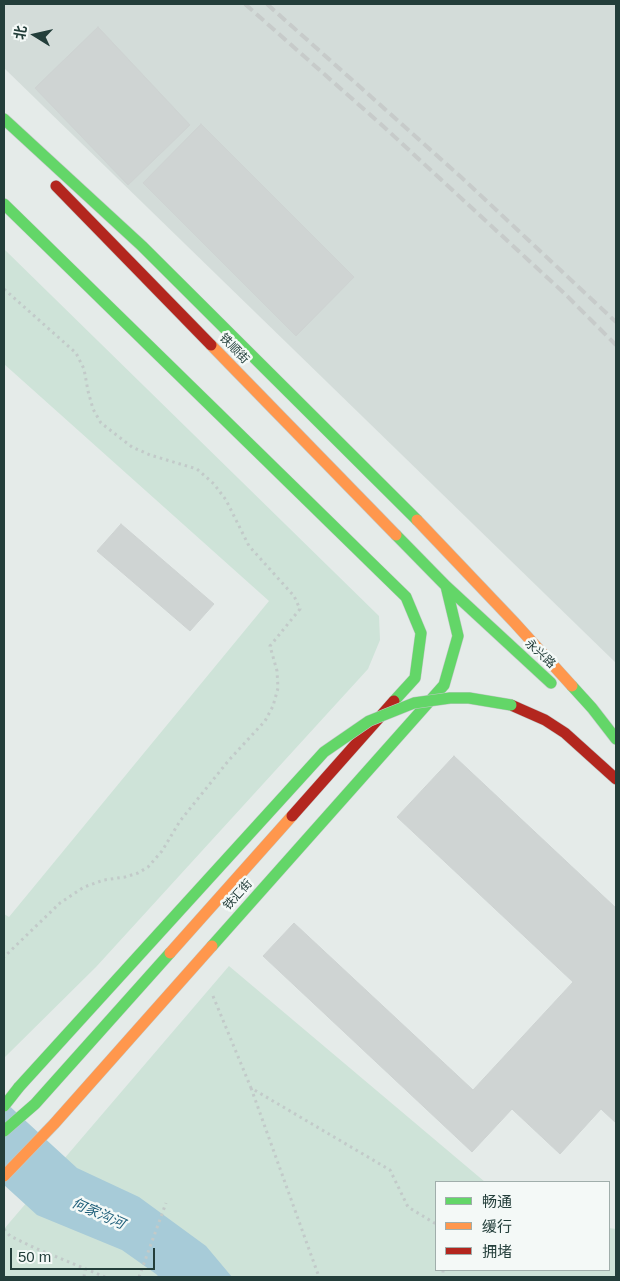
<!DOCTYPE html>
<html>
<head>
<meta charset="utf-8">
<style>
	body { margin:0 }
	#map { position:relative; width:620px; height:1281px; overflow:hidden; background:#e5ebe9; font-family:Helvetica,"Noto Sans SC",sans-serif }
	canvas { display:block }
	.frame { position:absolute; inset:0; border:5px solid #233e3a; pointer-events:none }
	.legend { position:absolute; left:435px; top:1181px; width:175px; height:90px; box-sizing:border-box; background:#f4f9f7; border:1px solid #a0aeab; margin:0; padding:6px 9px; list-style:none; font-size:15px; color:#233e3a }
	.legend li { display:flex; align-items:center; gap:10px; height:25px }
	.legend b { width:25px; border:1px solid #a0aeab }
	.north { position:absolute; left:10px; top:10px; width:50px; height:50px; -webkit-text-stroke:4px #f4f9f7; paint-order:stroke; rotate:280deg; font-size:14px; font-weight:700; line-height:20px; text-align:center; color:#233e3a }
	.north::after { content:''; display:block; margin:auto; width:18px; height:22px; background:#233e3a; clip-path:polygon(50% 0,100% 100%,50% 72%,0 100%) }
	.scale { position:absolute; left:10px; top:1248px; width:145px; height:22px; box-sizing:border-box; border:2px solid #233e3a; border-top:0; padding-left:6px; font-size:15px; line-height:18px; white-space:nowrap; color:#233e3a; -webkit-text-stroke:4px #f4f9f7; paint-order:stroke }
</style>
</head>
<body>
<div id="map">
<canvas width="620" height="1281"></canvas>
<div class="frame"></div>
<ul class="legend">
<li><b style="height:6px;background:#63d668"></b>畅通</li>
<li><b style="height:6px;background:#ff974d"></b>缓行</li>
<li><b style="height:6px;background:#b3261e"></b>拥堵</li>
</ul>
<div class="north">北</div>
<div class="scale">50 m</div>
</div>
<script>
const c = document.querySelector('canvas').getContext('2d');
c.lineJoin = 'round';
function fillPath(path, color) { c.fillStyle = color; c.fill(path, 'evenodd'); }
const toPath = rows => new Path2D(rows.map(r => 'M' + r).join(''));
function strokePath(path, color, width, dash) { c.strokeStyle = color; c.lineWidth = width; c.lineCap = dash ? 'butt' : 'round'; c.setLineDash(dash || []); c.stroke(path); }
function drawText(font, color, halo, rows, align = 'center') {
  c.font = font + ' Helvetica,"Noto Sans SC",sans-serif'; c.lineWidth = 5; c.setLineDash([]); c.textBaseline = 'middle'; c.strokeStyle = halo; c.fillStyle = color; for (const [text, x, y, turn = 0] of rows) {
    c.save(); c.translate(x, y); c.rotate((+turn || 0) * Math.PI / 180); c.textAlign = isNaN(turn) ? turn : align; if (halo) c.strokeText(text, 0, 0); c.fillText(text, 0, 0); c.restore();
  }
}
const built = toPath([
	[4,4,616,4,616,663,4,68]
]);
const green = toPath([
	[4,249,379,616,380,640,368,669,96,967,4,1058,4,914,9,917,269,601,4,364],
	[229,966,485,1182,436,1182,436,1270,609,1270,609,1228,616,1229,616,1277,4,1277,4,1229]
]);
const water = toPath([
	[4,1101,77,1168,139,1197,206,1246,232,1277,159,1277,156,1274,122,1250,37,1215,4,1185]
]);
const building = toPath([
	[98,27,190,125,128,185,35,88,98,27],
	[201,124,354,277,296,336,143,183,201,124],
	[121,524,214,604,190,631,97,551,121,524],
	[454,756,616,908,616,1123,601,1109,560,1154,512,1109,472,1152,263,956,294,923,473,1090,573,982,397,817,454,756]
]);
const path = toPath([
	[4,289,76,353,84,369,88,391,93,409,101,423,132,447,150,455,197,469,214,484,226,500,249,546,294,596,300,609,270,646,277,671,278,688,273,706,265,721,229,760,180,821,162,851,148,867,138,873,125,877,104,880,84,887,60,903,4,957],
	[213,996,251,1088,390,1170,408,1207,436,1224],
	[251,1088,319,1277],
	[4,1229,10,1236,35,1248,105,1277],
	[443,1270,443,1277],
	[84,1277,85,1269],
	[139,1277,166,1203]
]);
const fast = toPath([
	[4,119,142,246,417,520],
	[4,204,406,597,421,633,415,678,394,701],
	[396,535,446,586,551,683],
	[572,686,592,708,616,739],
	[212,946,444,685,458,636,446,586],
	[4,1106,19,1087],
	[4,1131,35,1104,170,953]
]);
const slow = toPath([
	[211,345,396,535],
	[417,520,514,622,572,686],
	[170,953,292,816],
	[4,1176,54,1124,212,946]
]);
const jam = toPath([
	[56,186,211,345],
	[511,705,545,720,565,733,616,779],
	[292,816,394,701]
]);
const rail = toPath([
	[245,4,384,127,564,293,616,345],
	[267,4,461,177,616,322]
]);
const fastBridge = toPath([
	[19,1087,324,752,369,721,414,703,450,698,469,698,511,705]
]);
const streetNames = [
	["铁顺街",234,349,46],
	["永兴路",540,654,43],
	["铁汇街",238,895,-48]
];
const waterNames = [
	["何家沟河",98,1214,24]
];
fillPath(built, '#d3dcd9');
fillPath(green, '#cee3d8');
fillPath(water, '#a7cbd8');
fillPath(building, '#cfd4d3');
strokePath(building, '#ced3d2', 1);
strokePath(fast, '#c0c8c6', 12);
strokePath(slow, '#c0c8c6', 12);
strokePath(jam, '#c0c8c6', 12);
strokePath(path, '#c2cac9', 3, [2.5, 4]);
strokePath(fast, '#63d668', 11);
strokePath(slow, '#ff974d', 11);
strokePath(jam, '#b3261e', 11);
strokePath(rail, '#c7cbca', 4, [10, 5]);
strokePath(fastBridge, '#c0c8c6', 12, []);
strokePath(fastBridge, '#63d668', 11);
drawText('12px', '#233e3a', '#f4f9f7', streetNames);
drawText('italic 14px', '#1e5e79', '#f4f9f7', waterNames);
</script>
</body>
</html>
